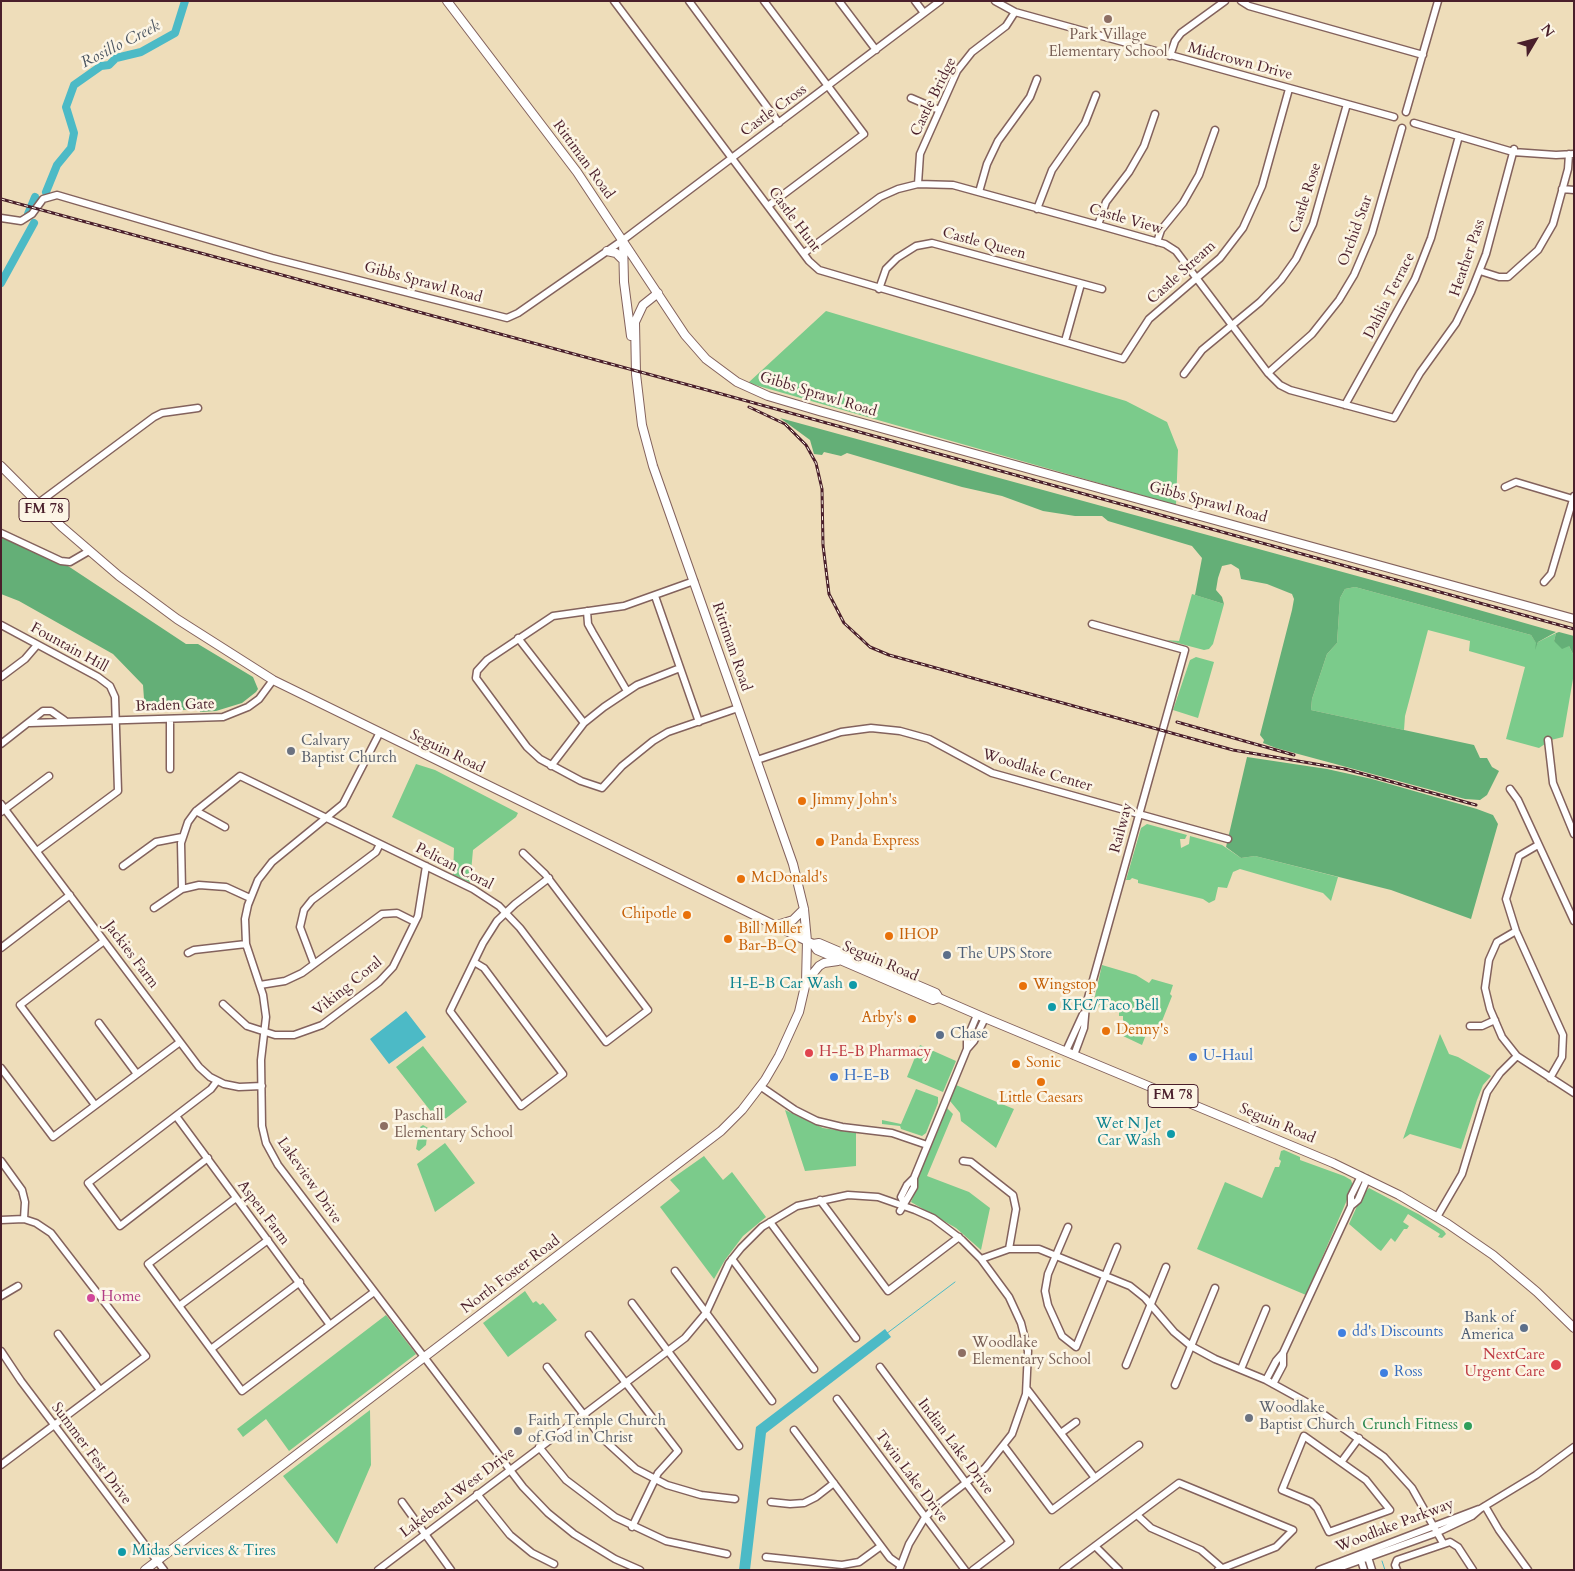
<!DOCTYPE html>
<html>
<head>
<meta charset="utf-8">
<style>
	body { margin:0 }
	#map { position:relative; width:1575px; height:1571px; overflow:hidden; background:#eeddba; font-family:Cardo,serif }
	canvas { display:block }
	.frame { position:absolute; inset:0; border:2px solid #4a1f2b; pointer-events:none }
	.north { position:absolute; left:1510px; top:15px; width:50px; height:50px; -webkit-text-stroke:4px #fcf5e5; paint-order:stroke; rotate:53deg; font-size:14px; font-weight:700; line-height:20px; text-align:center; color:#4a1f2b }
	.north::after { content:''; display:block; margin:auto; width:18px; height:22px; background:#4a1f2b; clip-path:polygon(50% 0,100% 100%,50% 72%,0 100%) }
</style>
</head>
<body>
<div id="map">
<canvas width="1575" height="1571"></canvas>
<div class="frame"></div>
<div class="north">N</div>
</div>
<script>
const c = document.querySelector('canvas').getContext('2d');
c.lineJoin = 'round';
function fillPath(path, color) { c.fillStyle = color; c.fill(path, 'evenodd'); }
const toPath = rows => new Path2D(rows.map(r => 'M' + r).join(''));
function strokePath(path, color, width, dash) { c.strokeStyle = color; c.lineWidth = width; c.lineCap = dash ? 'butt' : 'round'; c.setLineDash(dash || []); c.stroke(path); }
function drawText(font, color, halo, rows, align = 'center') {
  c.font = font + ' Cardo,serif'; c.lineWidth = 5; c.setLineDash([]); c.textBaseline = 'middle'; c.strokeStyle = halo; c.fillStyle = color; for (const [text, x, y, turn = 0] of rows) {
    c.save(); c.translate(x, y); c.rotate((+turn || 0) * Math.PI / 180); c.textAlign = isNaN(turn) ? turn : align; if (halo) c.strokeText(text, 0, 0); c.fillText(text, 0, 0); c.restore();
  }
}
const green = toPath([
	[826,311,1126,401,1167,422,1178,450,1176,505,748,383],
	[1355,587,1531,635,1537,644,1535,649,1538,642,1556,633,1554,641,1569,646,1574,656,1574,673,1563,737,1551,740,1539,748,1506,739,1525,667,1469,651,1470,641,1428,630,1405,716,1404,730,1311,710,1312,699,1327,654,1337,643,1340,598,1345,589],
	[1192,594,1224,604,1213,644,1209,649,1204,650,1166,640,1179,641],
	[1196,657,1214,662,1198,718,1173,710,1190,660],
	[416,764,435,770,518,813,516,817,473,850,470,883,453,875,454,848,392,817],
	[1147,824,1187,835,1185,839,1180,839,1181,848,1189,844,1190,836,1222,845,1241,858,1255,856,1338,877,1331,901,1323,893,1240,869,1233,872,1227,888,1218,887,1215,900,1209,903,1203,899,1138,883,1138,880,1132,878,1130,880,1126,880,1141,828],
	[1102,965,1136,975,1149,983,1152,979,1173,985,1170,994,1172,996,1158,1031,1154,1029,1147,1032,1142,1045,1123,1036,1126,1022,1123,1021,1123,1016,1119,1016,1119,1012,1100,1004,1098,1007,1093,1005],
	[1440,1034,1449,1054,1458,1057,1491,1076,1483,1085,1477,1100,1461,1149,1410,1134,1403,1139],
	[920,1045,956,1061,943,1092,907,1077],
	[423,1046,467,1102,440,1123,396,1067],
	[956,1085,1014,1109,996,1148,961,1121,960,1113,950,1101],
	[916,1089,938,1097,938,1103,926,1133,922,1136,901,1129,900,1126,882,1124,882,1120,901,1124],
	[947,1108,953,1114,927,1176,969,1192,990,1208,981,1250,956,1228,911,1202,917,1187,917,1180],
	[785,1110,823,1128,856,1133,856,1166,805,1171],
	[423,1125,428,1128,426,1145,419,1151,416,1149,420,1127],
	[445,1143,475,1183,435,1212,417,1164],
	[1284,1150,1300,1157,1300,1160,1344,1176,1351,1180,1353,1186,1306,1295,1197,1249,1225,1182,1262,1198,1275,1167,1279,1167,1281,1161,1279,1159,1281,1151],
	[704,1156,723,1180,732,1172,766,1217,743,1236,725,1260,714,1279,660,1207,680,1191,670,1180],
	[1369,1188,1420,1215,1444,1231,1446,1234,1442,1238,1438,1237,1440,1234,1408,1214,1403,1222,1409,1226,1407,1229,1404,1229,1395,1242,1391,1238,1381,1251,1378,1249,1349,1224,1362,1195],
	[525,1291,533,1303,536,1301,540,1305,543,1303,557,1320,508,1357,483,1323],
	[386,1315,416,1354,289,1451,266,1419,243,1437,237,1429],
	[370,1410,371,1465,337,1544,283,1476]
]);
const forest = toPath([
	[780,418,1423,594,1556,632,1538,642,1535,650,1536,643,1531,635,1355,587,1345,589,1340,598,1337,643,1327,654,1312,699,1311,710,1474,745,1480,758,1487,758,1492,767,1499,771,1487,795,1480,800,1465,799,1276,748,1263,743,1264,740,1260,735,1292,610,1294,599,1292,594,1267,584,1241,579,1239,569,1231,564,1222,566,1218,578,1216,590,1222,597,1224,604,1195,595,1202,558,1192,546,1108,521,1102,516,1075,516,1043,511,1002,496,962,487,847,453,841,456,824,452,822,455,814,454,810,440],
	[1,534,68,566,186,644,198,644,253,677,258,689,256,692,242,703,216,711,200,712,200,709,145,712,143,685,113,654,19,601,1,594],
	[1559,632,1574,636,1574,656,1569,646,1562,649,1554,641,1556,633],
	[1247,757,1327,769,1372,779,1477,809,1493,815,1498,824,1471,919,1391,890,1255,856,1241,858,1226,847]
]);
const water = toPath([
	[406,1011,426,1037,389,1064,370,1039],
	[885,1329,891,1337,766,1433,750,1570,739,1570,756,1427]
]);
const stream = toPath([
	[886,1334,955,1282],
	[1382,1561,1385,1570]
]);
const river = toPath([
	[46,192,57,165,71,148,74,133,66,107,74,85,101,66,109,65,116,58,141,52,175,33,185,1],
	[28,214,35,197],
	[1,283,34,223]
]);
const minor = toPath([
	[614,1,809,261,819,270,1123,359,1149,319,1220,258,1243,228,1262,186,1289,89],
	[689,1,779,123],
	[764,1,864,134,768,206],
	[839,1,876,50],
	[915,1,924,13],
	[995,1,1015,12,1394,117],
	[1241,1,1249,6,1423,55],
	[1170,56,1175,41,1181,33,1225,1],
	[911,98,939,110],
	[1406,112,1438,1],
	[1414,123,1513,152,1556,155,1574,154],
	[918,184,920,154,957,71,972,52,1006,26,1015,12],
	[1562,189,1574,190],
	[979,192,987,164,998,141,1030,97,1037,79],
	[1037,209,1052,170,1085,123,1096,95],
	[1,218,21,221,32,214,43,199,57,195,272,258,507,318,518,313,623,240,940,1],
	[1098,225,1106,202,1129,172,1144,146,1155,114],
	[1157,242,1161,230,1183,203,1199,175,1215,130],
	[804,253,880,197,898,189,918,184,953,185,1098,225,1165,244,1176,251,1268,373,1280,385,1290,390,1394,418,1420,373,1456,323,1471,292,1486,254,1514,149],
	[1480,271,1499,277,1508,277,1538,250,1553,224,1568,169,1569,154],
	[879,289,886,269,897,258,916,246,932,243,1102,289],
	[1065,341,1081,284],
	[1268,373,1312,334,1339,300,1354,275,1372,233,1402,128],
	[1184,374,1202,350,1260,302,1281,280,1296,259,1313,224,1347,104],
	[1345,405,1415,279,1431,238,1459,136],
	[1505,487,1516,482,1573,499],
	[37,504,154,417,162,413,198,408],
	[1,533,61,561,70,562,89,551],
	[694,581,624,606,553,616,487,660,477,671,476,678,527,747,540,759,581,781,602,788,622,766,653,741,668,732,738,708],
	[1544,582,1551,574,1574,496],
	[655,596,699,722],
	[587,611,588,624,593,633,627,691],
	[1,625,98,677,110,686,115,697,118,791,37,851],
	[518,638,584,723],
	[1,677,25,659,37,645],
	[170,719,170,769],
	[30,723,223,717,248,707,259,699,273,680],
	[379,734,343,804,272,862,258,880,248,905,245,919,246,944,263,995,266,1017,261,1060,262,1126,266,1143,278,1165,523,1487,548,1513,574,1534,615,1559,640,1570],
	[1548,740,1553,783,1574,834],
	[1,744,43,711,51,711,64,720],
	[757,760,841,732,871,728,900,731,929,739,992,773,1228,839],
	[551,766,584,723,604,707,637,685,680,668],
	[1510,789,1518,800,1574,921],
	[1,804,199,1067,210,1077,224,1084,239,1087,262,1086],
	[196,811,225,827],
	[1,812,49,776],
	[1538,845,1519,856,1506,899,1516,931,1563,1035,1562,1057,1550,1078],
	[123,866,156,842,182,837],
	[182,889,181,843,188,822,196,811,240,776,473,889,499,906,520,928,606,1042,648,1010,545,874,523,853],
	[154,908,182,889,199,885,226,887,250,898],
	[1516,931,1497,942,1489,960,1485,988,1490,1009,1502,1037,1517,1056,1574,1093],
	[1,948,70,895],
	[188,953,194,950,246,944],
	[474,962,484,968,563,1074,521,1106,450,1011,483,943,497,921,515,904,549,878],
	[314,964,300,927,304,910,312,900,376,852,380,844],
	[260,985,285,981,302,973,382,914,397,913,415,922],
	[223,1004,247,1026,275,1035,294,1035,322,1025,379,982,393,967,418,916,426,866],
	[99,1023,137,1074],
	[1470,1026,1482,1026,1495,1020],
	[967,1049,967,1039,977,1015],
	[1066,1051,1083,1014],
	[1074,1055,1084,1028,1086,1005,1185,650,1092,624],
	[1,1068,53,1137,180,1042],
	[760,1086,795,1110,817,1121,842,1127,892,1133,927,1145],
	[95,1105,20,1005,104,941],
	[176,1116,330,1325],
	[208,1158,120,1226,88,1183,211,1089,217,1081],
	[1,1161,22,1190,25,1202,24,1219],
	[963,1161,971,1162,1013,1195,1016,1209,1009,1249],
	[236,1198,148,1264,242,1391,374,1292],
	[820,1200,888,1291,959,1237],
	[904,1203,901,1197,907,1185,914,1178,967,1049,974,1041,985,1018],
	[1351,1206,1351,1196,1361,1176],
	[900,1211,914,1187,914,1178],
	[1437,1217,1462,1174,1487,1092,1500,1073,1517,1056],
	[1,1220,24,1219,36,1223,51,1233,146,1356,1,1465],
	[770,1222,856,1338],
	[1068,1227,1048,1274,1045,1291,1048,1305,1062,1336,1076,1347,1117,1247],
	[732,1259,814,1369],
	[981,1259,1009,1249,1039,1249,1130,1286,1145,1298,1174,1332,1191,1346,1215,1359,1266,1380,1306,1402,1384,1457,1412,1488,1443,1543],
	[675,1271,772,1401],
	[1,1296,18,1286],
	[632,1303,739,1446],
	[179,1306,268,1240],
	[58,1334,100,1390],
	[589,1335,678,1451,658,1473,632,1527],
	[211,1349,300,1282],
	[1,1351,21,1381,164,1570],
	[1126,1365,1166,1267],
	[547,1367,601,1437,636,1469,667,1485,701,1495,735,1499],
	[880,1367,1010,1542,973,1570],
	[1241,1369,1266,1309],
	[1266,1380,1276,1361,1283,1353,1351,1206,1358,1200,1367,1179],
	[1273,1384,1283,1365,1283,1353],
	[1175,1385,1215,1288],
	[1027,1389,1095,1478],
	[837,1399,965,1570],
	[794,1430,890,1558,900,1565],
	[1061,1433,1076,1422],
	[1304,1436,1366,1480,1390,1510,1329,1532,1317,1508,1311,1502,1282,1490,1304,1436],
	[1004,1446,1052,1510,1139,1445],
	[539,1447,566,1480,615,1517,666,1541,727,1554],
	[1342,1461,1359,1438],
	[477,1494,510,1535,532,1553,554,1564],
	[402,1502,451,1570],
	[771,1502,790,1504,804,1503,816,1497,834,1483],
	[1485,1506,1499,1530,1528,1570],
	[1137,1515,1151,1528,1201,1550,1223,1569],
	[1095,1546,1119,1570],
	[1367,1554,1372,1570],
	[766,1557,842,1565,859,1562,881,1546],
	[1360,1557,1364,1570],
	[378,1570,685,1338,706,1313,729,1263,741,1248,762,1227,797,1206,848,1195,878,1197,915,1210,933,1218,962,1240,981,1259,1009,1297,1021,1323,1028,1351,1026,1394,1012,1434,985,1468,936,1506,924,1519,909,1544,899,1570],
	[1063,1570,1179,1483,1293,1530,1276,1547,1218,1570],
	[1319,1570,1479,1509],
	[1333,1570,1436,1533,1472,1516,1480,1509,1536,1475,1574,1447],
	[1397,1570,1395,1565,1397,1560,1450,1542,1458,1547,1473,1570]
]);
const major = toPath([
	[447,1,577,172,685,335,706,359,737,382,768,396,819,411,1574,619],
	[623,240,624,282,631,336],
	[607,251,616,253,622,259],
	[1,466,62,527,119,576,177,619,273,680,813,944,817,950,933,1000,939,998],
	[774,926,793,920,804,909],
	[813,944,819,943,936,993,939,998,985,1018,1333,1163,1399,1195,1448,1224,1493,1255,1537,1292,1574,1328],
	[806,982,819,966,824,963,838,961],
	[145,1570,721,1131,742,1110,765,1080,779,1056,799,1012,806,982,807,941,804,909,793,864,653,466,642,425,636,374,635,322,643,305,658,293]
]);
const rail = toPath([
	[1,199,707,390,1574,629],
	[749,407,785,424,806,445,816,463,822,489,823,545,829,594,844,623,870,647,889,655,1233,750,1345,769,1476,805],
	[1177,722,1294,755]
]);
const markers = [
	[1108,19,5,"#8d6e63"],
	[291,751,5,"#6b7280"],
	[802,801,5,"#e8710a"],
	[820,842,5,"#e8710a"],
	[741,879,5,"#e8710a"],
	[687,915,5,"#e8710a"],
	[889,936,5,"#e8710a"],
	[728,939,5,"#e8710a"],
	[947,955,5,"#5c6f8a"],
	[853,985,5,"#0f9aa8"],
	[1023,986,5,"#e8710a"],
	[1052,1007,5,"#0f9aa8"],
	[912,1019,5,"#e8710a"],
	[1106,1031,5,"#e8710a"],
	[940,1035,5,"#5c6f8a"],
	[809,1053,5,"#e0444e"],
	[1193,1057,5,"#3f7fe0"],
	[1016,1064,5,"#e8710a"],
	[834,1077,5,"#3f7fe0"],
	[1041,1082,5,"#e8710a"],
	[384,1126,5,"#8d6e63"],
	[1171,1134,5,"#0f9aa8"],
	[91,1298,5,"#d1479c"],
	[1524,1328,5,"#5c6f8a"],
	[1342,1333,5,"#3f7fe0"],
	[962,1353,5,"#8d6e63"],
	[1556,1365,6,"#e0444e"],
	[1384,1373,5,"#3f7fe0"],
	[1249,1418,5,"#6b7280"],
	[1468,1426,5,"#2e9e5b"],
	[518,1431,5,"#6b7280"],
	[122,1552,5,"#0f9aa8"]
];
const shields = [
	[44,510,50],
	[1173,1096,50]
];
const shieldNames = [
	["FM 78",44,510],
	["FM 78",1173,1096]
];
const educationNames = [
	["Park Village",1108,36,"center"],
	["Elementary School",1108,53,"center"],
	["Paschall",394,1117],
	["Elementary School",394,1134],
	["Woodlake",972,1344],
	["Elementary School",972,1361]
];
const streetNames = [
	["Midcrown Drive",1240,62,15],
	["Castle Bridge",934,97,-64],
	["Castle Cross",774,111,-36],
	["Rittiman Road",583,160,54],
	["Castle Rose",1306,198,-72],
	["Castle Hunt",794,220,53],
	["Castle View",1126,220,16],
	["Orchid Star",1356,231,-70],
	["Castle Queen",984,244,15],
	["Heather Pass",1468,258,-71],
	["Castle Stream",1182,273,-42],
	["Gibbs Sprawl Road",423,283,15],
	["Dahlia Terrace",1390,296,-63],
	["Gibbs Sprawl Road",818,395,17],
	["Gibbs Sprawl Road",1208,503,15],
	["Rittiman Road",731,647,71],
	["Fountain Hill",69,648,29],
	["Braden Gate",175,706,-2],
	["Seguin Road",447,752,26],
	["Woodlake Center",1037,771,17],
	["Railway",1122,828,-75],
	["Pelican Coral",454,867,27],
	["Jackies Farm",131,955,53],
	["Seguin Road",880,962,23],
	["Viking Coral",348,987,-39],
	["Seguin Road",1277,1124,23],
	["Lakeview Drive",309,1181,55],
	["Aspen Farm",263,1213,53],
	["North Foster Road",511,1275,-37],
	["Indian Lake Drive",955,1447,53],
	["Summer Fest Drive",91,1454,53],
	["Twin Lake Drive",911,1477,53],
	["Lakebend West Drive",458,1493,-37],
	["Woodlake Parkway",1395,1526,-21]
];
const worshipNames = [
	["Calvary",301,742],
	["Baptist Church",301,759],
	["Woodlake",1259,1409],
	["Baptist Church",1259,1426],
	["Faith Temple Church",528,1422],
	["of God in Christ",528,1439]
];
const foodNames = [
	["Jimmy John's",812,801],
	["Panda Express",830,842],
	["McDonald's",751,879],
	["Chipotle",677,915,"right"],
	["Bill Miller",738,930],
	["Bar-B-Q",738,947],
	["IHOP",899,936],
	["Wingstop",1033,986],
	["Arby's",902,1019,"right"],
	["Denny's",1116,1031],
	["Sonic",1026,1064],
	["Little Caesars",1041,1099,"center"]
];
const serviceNames = [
	["The UPS Store",957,955],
	["Chase",950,1035],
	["Bank of",1514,1319,"right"],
	["America",1514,1336,"right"]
];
const cultureNames = [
	["H-E-B Car Wash",843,985],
	["KFC/Taco Bell",1062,1007,"left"],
	["Wet N Jet",1161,1125],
	["Car Wash",1161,1142],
	["Midas Services & Tires",132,1552,"left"]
];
const healthNames = [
	["H-E-B Pharmacy",819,1053],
	["NextCare",1545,1356,"right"],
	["Urgent Care",1545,1373,"right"]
];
const shopNames = [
	["U-Haul",1203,1057],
	["H-E-B",844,1077],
	["dd's Discounts",1352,1333],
	["Ross",1394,1373]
];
const hotelNames = [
	["Home",101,1298]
];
const leisureNames = [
	["Crunch Fitness",1458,1426]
];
const waterNames = [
	["Rosillo Creek",121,45,-27]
];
fillPath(green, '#7bcb8b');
fillPath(forest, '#64af77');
fillPath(water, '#4cbac6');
strokePath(stream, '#4cbac6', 1);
strokePath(river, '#4cbac6', 8);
strokePath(minor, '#83625d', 9);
strokePath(major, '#83625d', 10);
strokePath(minor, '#fff', 6);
strokePath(major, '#fff', 8);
strokePath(rail, '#4a1f2b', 3);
strokePath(rail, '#fcf5e5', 1, [4]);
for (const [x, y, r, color] of markers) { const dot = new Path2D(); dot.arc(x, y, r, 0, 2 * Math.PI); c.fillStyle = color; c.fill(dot); strokePath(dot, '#fcf5e5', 2); }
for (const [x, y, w] of shields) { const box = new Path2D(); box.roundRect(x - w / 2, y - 11.5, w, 23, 4); c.fillStyle = '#fcf5e5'; c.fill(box); strokePath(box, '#4a1f2b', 1); }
drawText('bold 14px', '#4a1f2b', null, shieldNames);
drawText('15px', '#785e54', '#fcf5e5', educationNames, 'left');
drawText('15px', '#4a1f2b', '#fcf5e5', streetNames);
drawText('15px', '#5b616d', '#fcf5e5', worshipNames, 'left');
drawText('15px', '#c56008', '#fcf5e5', foodNames, 'left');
drawText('15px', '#4e5e75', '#fcf5e5', serviceNames, 'left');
drawText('15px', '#0d838f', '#fcf5e5', cultureNames, 'right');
drawText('15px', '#be3a42', '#fcf5e5', healthNames, 'left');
drawText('15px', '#366cbe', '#fcf5e5', shopNames, 'left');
drawText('15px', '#b23c85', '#fcf5e5', hotelNames, 'left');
drawText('15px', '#27864d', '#fcf5e5', leisureNames, 'right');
drawText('italic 16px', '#4b5561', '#fcf5e5', waterNames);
</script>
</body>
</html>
